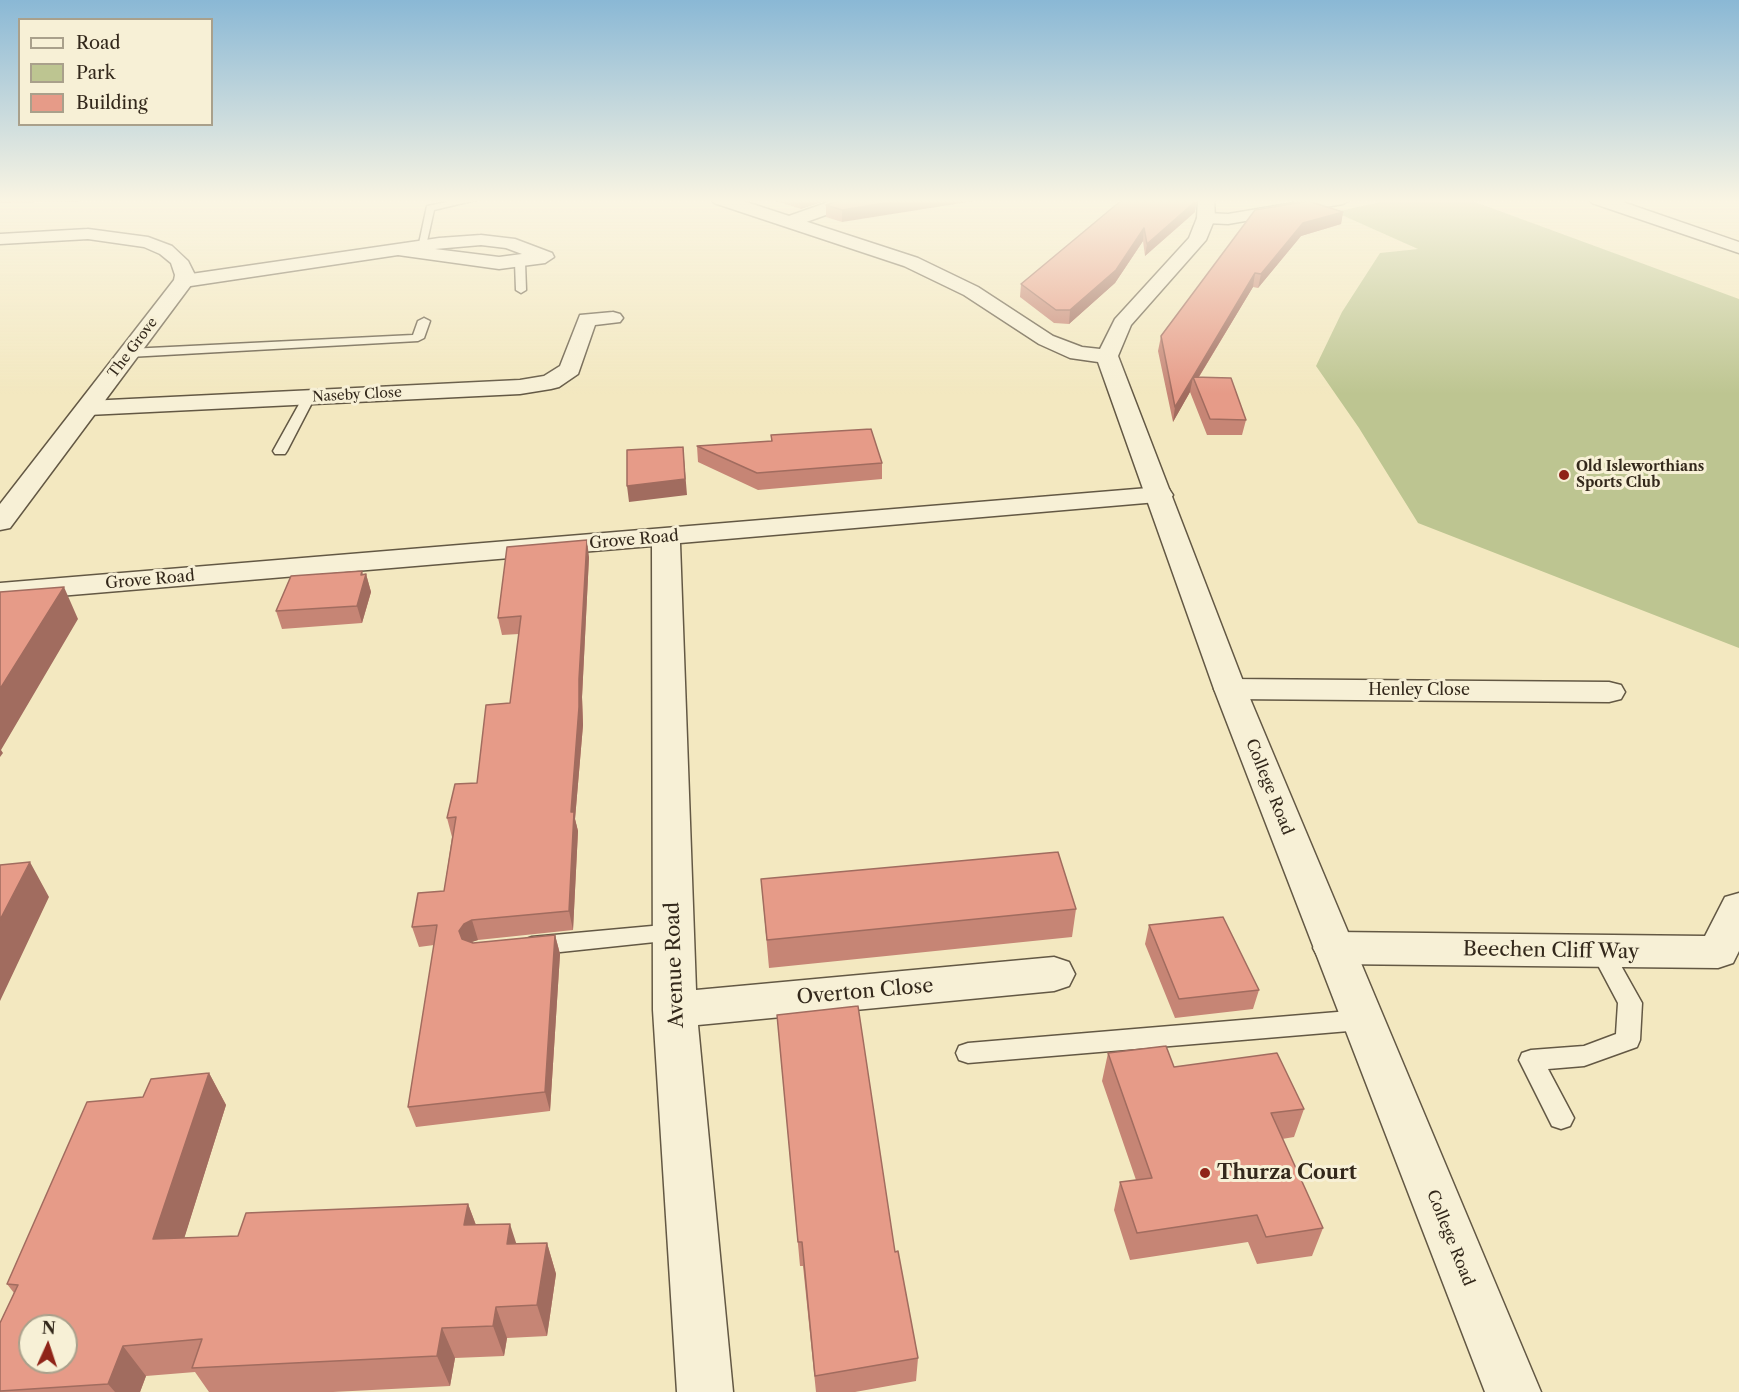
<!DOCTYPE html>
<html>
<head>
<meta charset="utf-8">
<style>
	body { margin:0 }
	#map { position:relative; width:1739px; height:1392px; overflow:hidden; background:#f3e8c0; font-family:"Libre Caslon Text",serif }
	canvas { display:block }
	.legend { position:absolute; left:18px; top:18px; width:195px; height:108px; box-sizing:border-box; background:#f7f0d6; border:2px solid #a9a08b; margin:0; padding:8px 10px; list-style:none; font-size:18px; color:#33281b }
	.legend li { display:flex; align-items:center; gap:12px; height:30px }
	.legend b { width:30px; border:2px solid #a9a08b }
	.north { position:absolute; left:18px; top:1314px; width:60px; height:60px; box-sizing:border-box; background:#f7f0d6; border:2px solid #a9a08b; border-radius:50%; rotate:3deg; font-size:16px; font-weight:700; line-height:24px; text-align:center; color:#33281b }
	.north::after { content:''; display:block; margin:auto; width:21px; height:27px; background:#8f2418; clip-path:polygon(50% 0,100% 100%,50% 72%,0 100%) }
</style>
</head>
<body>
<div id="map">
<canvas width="1739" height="1392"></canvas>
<ul class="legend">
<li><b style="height:8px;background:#f7f0d6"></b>Road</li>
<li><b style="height:16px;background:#bdc591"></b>Park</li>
<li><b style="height:16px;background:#e69b88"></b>Building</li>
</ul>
<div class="north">N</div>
</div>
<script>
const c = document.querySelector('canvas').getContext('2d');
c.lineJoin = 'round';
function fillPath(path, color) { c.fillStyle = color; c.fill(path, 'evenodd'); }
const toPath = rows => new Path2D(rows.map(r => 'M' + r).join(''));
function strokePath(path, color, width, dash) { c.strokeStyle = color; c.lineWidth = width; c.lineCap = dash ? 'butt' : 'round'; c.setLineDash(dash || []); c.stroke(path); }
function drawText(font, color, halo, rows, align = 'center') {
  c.font = font + ' "Libre Caslon Text",serif'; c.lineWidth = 6; c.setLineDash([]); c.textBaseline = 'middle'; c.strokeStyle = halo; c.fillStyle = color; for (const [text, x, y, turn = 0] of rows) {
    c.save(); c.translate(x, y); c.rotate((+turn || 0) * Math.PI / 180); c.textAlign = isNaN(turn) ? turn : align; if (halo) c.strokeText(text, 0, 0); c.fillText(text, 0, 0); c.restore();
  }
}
const green = toPath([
	[1394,199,1467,199,1739,299,1739,648,1418,523,1359,428,1316,366,1342,312,1380,253,1418,249,1335,212]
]);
const service = toPath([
	[462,199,480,199,434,210,426,246,418,248,427,206,462,199],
	[520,259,525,262,526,290,521,293,516,290,515,262,520,259],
	[424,318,430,321,424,338,418,341,129,357,123,353,129,349,413,335,418,321,424,318],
	[309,393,315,397,287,451,285,454,275,454,273,451,303,397,309,393],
	[674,924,682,926,685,932,682,938,674,940,532,955,524,952,521,946,524,940,532,937,674,924],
	[1602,943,1610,946,1642,1003,1640,1040,1637,1047,1584,1066,1548,1069,1574,1118,1570,1126,1561,1129,1552,1126,1519,1060,1522,1053,1531,1050,1584,1046,1616,1034,1618,1003,1591,952,1594,946,1602,943],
	[1361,1010,1369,1013,1373,1020,1369,1027,1361,1030,968,1063,959,1060,956,1053,959,1046,968,1043,1361,1010]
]);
const minor = toPath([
	[837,199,861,199,859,203,798,225,792,226,783,221,786,217,837,199],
	[1317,199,1351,199,1343,204,1228,224,1206,223,1197,218,1206,213,1228,214,1317,199],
	[481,235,515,239,552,253,554,257,545,263,499,269,398,255,184,287,174,281,184,275,439,238,481,235],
	[481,245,506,248,522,254,499,257,435,249,481,245],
	[613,312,620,314,623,318,620,322,595,325,578,374,559,387,551,389,520,394,88,415,80,413,76,408,80,403,88,401,520,380,544,376,560,366,580,315,613,312],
	[1160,487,1169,489,1173,495,1169,501,680,543,696,990,1054,957,1069,962,1075,974,1069,986,1054,991,698,1025,733,1392,677,1392,653,1010,652,546,0,601,0,583,1160,487],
	[1230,679,1609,682,1621,685,1625,692,1621,699,1609,702,1230,699,1218,696,1214,689,1218,682,1230,679],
	[1739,893,1739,951,1733,963,1718,968,1334,964,1319,959,1313,948,1319,937,1334,932,1705,936,1725,897,1739,893]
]);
const tertiary = toPath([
	[712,199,737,199,918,258,978,287,1053,336,1082,347,1100,349,1115,319,1189,238,1197,218,1198,199,1214,199,1215,218,1206,240,1131,325,1118,356,1246,689,1541,1392,1485,1392,1214,689,1098,362,1070,358,1039,344,964,295,904,266,714,203,712,199],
	[1590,199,1614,199,1739,242,1739,253,1592,203,1590,199],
	[88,229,148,237,172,246,188,261,195,275,194,281,10,528,0,530,0,504,174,280,175,275,171,263,160,254,144,247,88,239,0,244,0,234,88,229]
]);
const wall = toPath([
	[0,199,143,199,142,200,0,203],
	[769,199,830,199,801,209],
	[843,199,842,222,826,217,826,205],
	[1123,199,1195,212,1145,256,1143,241,1115,283,1069,324,1054,323,1020,297,1021,284],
	[1255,210,1343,212,1341,224,1301,236,1258,288,1253,287,1199,377,1246,420,1242,435,1207,435,1190,392,1173,422,1158,351,1161,336],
	[771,435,882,463,882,479,758,490,698,462,697,446,771,441],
	[589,557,582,697,583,725,575,819,578,831,573,930,478,940,471,942,473,943,555,935,560,954,550,1111,416,1127,408,1107,434,945,419,947,412,927,444,891,452,837,447,818,477,783,510,703,519,634,502,635,498,618],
	[366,574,371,592,362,623,282,629,276,611,363,575],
	[761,879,1076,909,1072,937,769,968],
	[1149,925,1259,990,1253,1009,1175,1018,1145,944],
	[777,1015,895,1252,918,1358,916,1381,855,1392,816,1392,803,1266,800,1266],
	[1108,1053,1174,1067,1304,1109,1294,1137,1282,1139,1323,1228,1312,1256,1257,1264,1248,1242,1130,1260,1114,1210,1120,1182,1136,1180,1102,1081],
	[209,1073,226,1105,184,1238,238,1236,468,1204,476,1225,516,1244,547,1243,556,1274,547,1336,507,1338,504,1356,455,1358,450,1386,333,1392,209,1392,195,1372,146,1376,140,1392,0,1392,0,1323,14,1293,7,1284]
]);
const shadedWall = toPath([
	[800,199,830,199,801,209],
	[911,199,987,199,842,222,842,210],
	[1197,200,1195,212,1145,256,1147,244],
	[1343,212,1341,224,1301,236,1258,288,1261,274,1303,223],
	[1144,228,1143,241,1115,283,1069,324,1070,310],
	[1255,273,1253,287,1195,383,1193,377],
	[1193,377,1190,392,1173,422,1175,407],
	[683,447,687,495,629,502,627,486],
	[587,540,589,557,582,697,583,725,575,819,578,831,573,930,569,911,571,812],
	[362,571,364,579,366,574,371,592,362,623,357,606],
	[64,587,78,619,1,750,3,753,0,757,0,689],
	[30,862,49,897,0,1001,0,920],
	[472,920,478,940,469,943,465,950,459,931,464,924],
	[555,935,560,954,550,1111,545,1092],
	[209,1073,226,1105,174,1271,153,1239],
	[468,1204,480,1236,464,1225],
	[510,1224,520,1255,507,1244],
	[547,1243,556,1274,547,1336,537,1305],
	[496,1307,507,1338,504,1356,493,1326],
	[442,1328,455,1358,450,1386,437,1356],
	[123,1346,146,1376,140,1392,115,1392,108,1384]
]);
const building = toPath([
	[843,199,911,199,842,210,826,205,843,199],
	[1123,199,1197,199,1197,200,1147,244,1144,228,1116,270,1070,310,1056,310,1021,284,1123,199],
	[1308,201,1343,212,1303,223,1261,274,1255,273,1193,377,1231,378,1246,420,1210,419,1193,377,1175,407,1161,336,1255,210,1308,201],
	[871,429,882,463,757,473,697,446,772,441,771,435,871,429],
	[683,447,685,479,627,486,627,450,683,447],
	[587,540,579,679,579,707,571,812,574,812,569,911,472,920,464,924,459,931,462,939,473,943,555,935,545,1092,408,1107,437,925,412,927,418,893,444,891,456,817,447,818,455,784,477,783,486,705,510,703,521,616,498,618,507,547,587,540],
	[362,571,361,575,366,574,357,606,276,611,291,576,362,571],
	[64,587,0,689,0,592,64,587],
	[1058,852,1076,909,767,940,761,879,1058,852],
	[30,862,0,920,0,865,30,862],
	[1223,917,1259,990,1179,999,1149,925,1223,917],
	[858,1006,895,1252,898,1251,918,1358,815,1376,802,1242,798,1242,777,1015,858,1006],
	[1166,1046,1174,1067,1277,1053,1304,1109,1271,1113,1323,1228,1266,1237,1257,1215,1137,1233,1120,1182,1152,1178,1108,1053,1166,1046],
	[209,1073,153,1239,238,1236,246,1213,468,1204,464,1225,510,1224,507,1244,547,1243,537,1305,496,1307,493,1326,442,1328,437,1356,192,1368,202,1339,123,1346,108,1384,0,1391,0,1323,18,1285,7,1284,87,1102,143,1097,151,1079,209,1073],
	[30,1326,66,1326,66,1362,30,1362,30,1326]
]);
const markers = [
	[1564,475,6,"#8f2418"],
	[1205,1173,6,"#8f2418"]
];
const farStreetnames = [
	["The Grove",133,348,-53],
	["Naseby Close",357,395,-3]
];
const farPoinames = [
	["Old Isleworthians",1576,467],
	["Sports Club",1576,483]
];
const streetNames = [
	["Grove Road",634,540,-5],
	["Grove Road",150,580,-5],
	["Henley Close",1419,690],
	["College Road",1269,787,68],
	["College Road",1450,1238,68]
];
const nearStreetnames = [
	["Beechen Cliff Way",1551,951,1],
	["Avenue Road",675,965,-92],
	["Overton Close",865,992,-5]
];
const nearPoinames = [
	["Thurza Court",1217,1173]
];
fillPath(green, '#bdc591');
strokePath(service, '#635844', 3);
strokePath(minor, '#635844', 3);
strokePath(tertiary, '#635844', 3);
fillPath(service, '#f7f0d6');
fillPath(minor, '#f7f0d6');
fillPath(tertiary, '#f7f0d6');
fillPath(wall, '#c68575');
fillPath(shadedWall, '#a16c5f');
fillPath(building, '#e69b88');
strokePath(building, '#a16c5f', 1.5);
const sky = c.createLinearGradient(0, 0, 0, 394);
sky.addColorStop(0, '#8ab8d5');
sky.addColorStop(0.51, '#faf5e3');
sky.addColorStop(1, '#faf5e300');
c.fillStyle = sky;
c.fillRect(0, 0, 1739, 394);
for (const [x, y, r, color] of markers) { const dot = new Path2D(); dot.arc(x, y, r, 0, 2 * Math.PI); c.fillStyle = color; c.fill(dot); strokePath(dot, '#f7f0d6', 2); }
drawText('14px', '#33281b', '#f7f0d6', farStreetnames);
drawText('bold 14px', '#33281b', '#f7f0d6', farPoinames, 'left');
drawText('16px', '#33281b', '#f7f0d6', streetNames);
drawText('20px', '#33281b', '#f7f0d6', nearStreetnames);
drawText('bold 20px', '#33281b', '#f7f0d6', nearPoinames, 'left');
</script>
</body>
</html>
